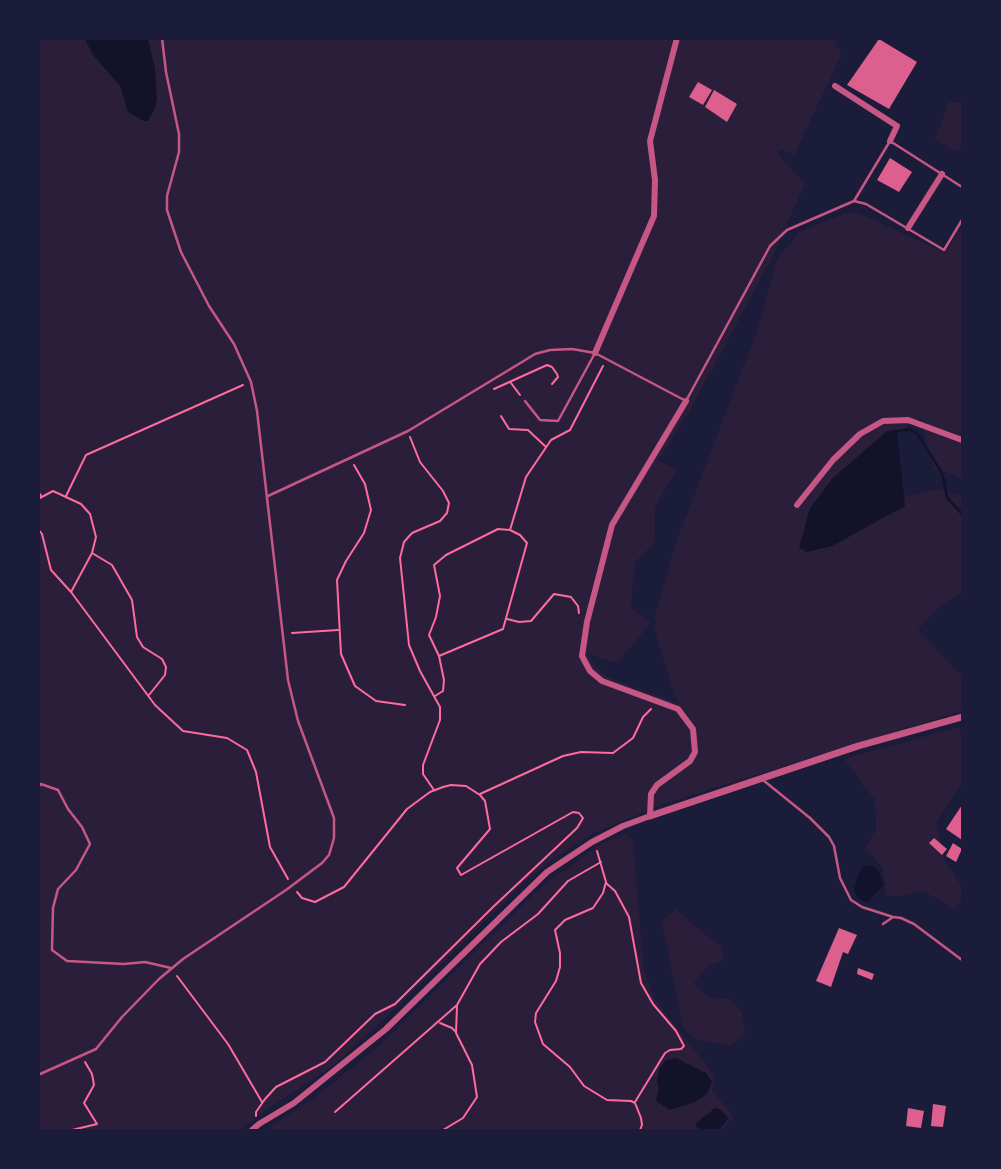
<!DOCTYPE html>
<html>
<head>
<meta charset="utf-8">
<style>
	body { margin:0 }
	#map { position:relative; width:1001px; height:1169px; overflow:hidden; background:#1b1b3a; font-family:Roboto,sans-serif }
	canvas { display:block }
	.frame { position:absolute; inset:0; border:40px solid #1b1b3a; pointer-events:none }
</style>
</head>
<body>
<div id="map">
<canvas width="1001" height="1169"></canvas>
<div class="frame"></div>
</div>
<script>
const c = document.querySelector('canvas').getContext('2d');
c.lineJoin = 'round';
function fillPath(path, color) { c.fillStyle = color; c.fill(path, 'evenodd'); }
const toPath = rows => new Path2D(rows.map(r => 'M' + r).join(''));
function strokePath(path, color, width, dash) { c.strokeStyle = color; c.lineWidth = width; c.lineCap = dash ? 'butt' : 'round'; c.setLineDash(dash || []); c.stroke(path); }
const green = toPath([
	[38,39,838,39,835,44,842,54,794,155,780,149,777,154,805,183,773,256,692,407,658,461,677,469,655,507,655,542,635,562,631,607,651,623,617,663,590,654,590,656,596,667,606,676,680,704,674,694,655,630,655,616,675,545,756,334,777,260,799,232,841,215,857,212,944,253,962,227,962,479,955,475,933,469,921,418,885,439,889,500,939,489,962,496,962,597,959,595,940,605,918,630,962,676,962,711,666,803,592,834,552,860,528,879,398,1006,334,1065,259,1115,241,1130,39,1130],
	[949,102,962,103,962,148,955,151,935,139],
	[959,727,962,736,962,784,937,822,944,859,962,887,962,899,955,909,923,891,900,896,886,896,883,868,865,848,876,829,875,800,844,759],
	[626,833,633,842,644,970,654,998,714,1075,712,1090,734,1117,722,1130,270,1130,271,1126,314,1098,381,1044,539,889,602,843],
	[676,909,698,929,722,946,723,960,707,966,694,983,709,998,730,999,742,1012,745,1032,732,1046,697,1040,683,1028,662,921]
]);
const water = toPath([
	[85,39,148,39,155,68,157,99,155,108,148,121,144,121,128,112,120,86,93,55],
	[910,428,918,433,941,469,946,481,948,496,962,512,962,516,946,499,941,474,916,434,910,431,897,432,905,506,832,546,807,552,799,548,810,508,833,478,887,431],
	[869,865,878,870,884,884,867,903,858,898,854,889,859,873,864,867],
	[676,1058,706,1073,712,1082,707,1094,695,1102,670,1110,656,1101,659,1089,657,1082,659,1069,666,1060],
	[715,1108,721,1110,729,1118,719,1130,702,1130,696,1127,696,1123]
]);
const building = toPath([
	[879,39,917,62,889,109,847,85],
	[698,82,712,90,703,105,689,97],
	[714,90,737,104,727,122,705,107],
	[890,158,912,172,899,192,877,180],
	[962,805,962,840,946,829],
	[934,838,947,849,942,855,929,843],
	[953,843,962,849,956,862,946,856],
	[839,928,857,935,848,954,843,952,831,987,816,981],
	[858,968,874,974,872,980,857,974],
	[933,1104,946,1106,943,1127,931,1126],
	[908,1108,924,1111,921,1128,906,1126]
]);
const path = toPath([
	[511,383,520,395],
	[494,389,547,365,552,367,557,374,558,377,552,384],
	[501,416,509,429,528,430,546,447],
	[410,437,420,462,443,491,449,503,447,513,440,521,412,533,404,542,400,558,409,645,420,671,440,707,440,720,423,765,423,774,434,790],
	[354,465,365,484,371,510,364,533,346,561,337,580,341,654,355,686,376,701,405,705],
	[38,491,41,496],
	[66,496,86,455,243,385],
	[38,499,53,491,81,504,90,514,96,537,92,553,71,592],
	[38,529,42,534,51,570,71,592,155,705,183,731,227,738,247,750,256,772,270,847,288,879],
	[510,530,526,477,551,440,570,430,603,366],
	[92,553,112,565,132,600,137,637,143,647,162,659,166,667,165,675,149,695],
	[507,619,519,622,531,621,554,594,571,597,578,606,579,613],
	[292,633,338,630],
	[435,696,443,691,444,680,439,656,429,635,436,617,440,596,434,565,446,555,498,529,510,530,520,535,527,543,503,629,439,656],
	[480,794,563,756,581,752,613,753,633,738,643,717,651,709],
	[597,851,606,882,603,893,593,908,565,920,555,930,560,953,560,967,556,981,536,1013,535,1022,543,1044,570,1067,584,1086,607,1100,631,1101,635,1103,641,1118,642,1125,640,1130],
	[606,883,615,891,629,917,641,983,653,1004,676,1031,684,1046,681,1049,670,1050,665,1053,635,1102],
	[177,976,228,1044,262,1102],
	[440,1023,452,1028,456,1032],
	[335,1112,457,1005,480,964,501,942,538,914,568,881,601,862],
	[256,1116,256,1112,265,1099,276,1087,325,1062,375,1014,395,1004,493,907,577,828,583,818,579,813,573,812,461,875,457,868,490,829,485,801,480,795,466,786,451,785,443,787,430,792,407,809,344,887,315,902,302,898,297,892],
	[72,1130,97,1124,84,1103,94,1085,92,1074,85,1062],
	[443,1130,463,1118,477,1097,472,1065,456,1033,457,1006]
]);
const service = toPath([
	[854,201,866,204,944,250,962,220],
	[525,401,540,420,558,421,595,353],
	[268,496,408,431,522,362,535,354,550,350,572,349,595,353,686,401,770,246,787,230,854,201,890,141,962,187],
	[763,780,810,818,829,837,834,846,840,878,851,900,862,907,893,917],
	[38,787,41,784,58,790,68,809,82,827,90,844,76,870,58,889,53,908,52,950,67,961,124,964,145,962,171,968],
	[883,924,893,917,901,918,914,924,962,960],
	[38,1075,96,1049,122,1017,159,979,183,959,286,890,322,863,329,855,334,838,334,818,298,721,288,680,257,411,251,382,234,344,209,306,181,252,167,210,167,196,179,152,179,134,166,72,162,38]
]);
const minor = toPath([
	[835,86,897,126,890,141],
	[908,228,942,174],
	[595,353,654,216,655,180,650,141,677,38],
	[797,505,833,460,860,434,883,421,908,420,962,440],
	[252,1130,259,1124,294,1103,386,1029,547,872,592,842,623,826,650,816,651,794,657,785,690,761,695,752,693,729,678,709,602,681,590,671,582,656,587,622,612,525,686,401]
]);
const tertiary = toPath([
	[650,816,858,746,962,717]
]);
fillPath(green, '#2a1e3b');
fillPath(water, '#12122b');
fillPath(building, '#dd5f8e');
strokePath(path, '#ff6b9d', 2);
strokePath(service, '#c65784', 2.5);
strokePath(minor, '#c65784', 6);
strokePath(tertiary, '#c65784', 7);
</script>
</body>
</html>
